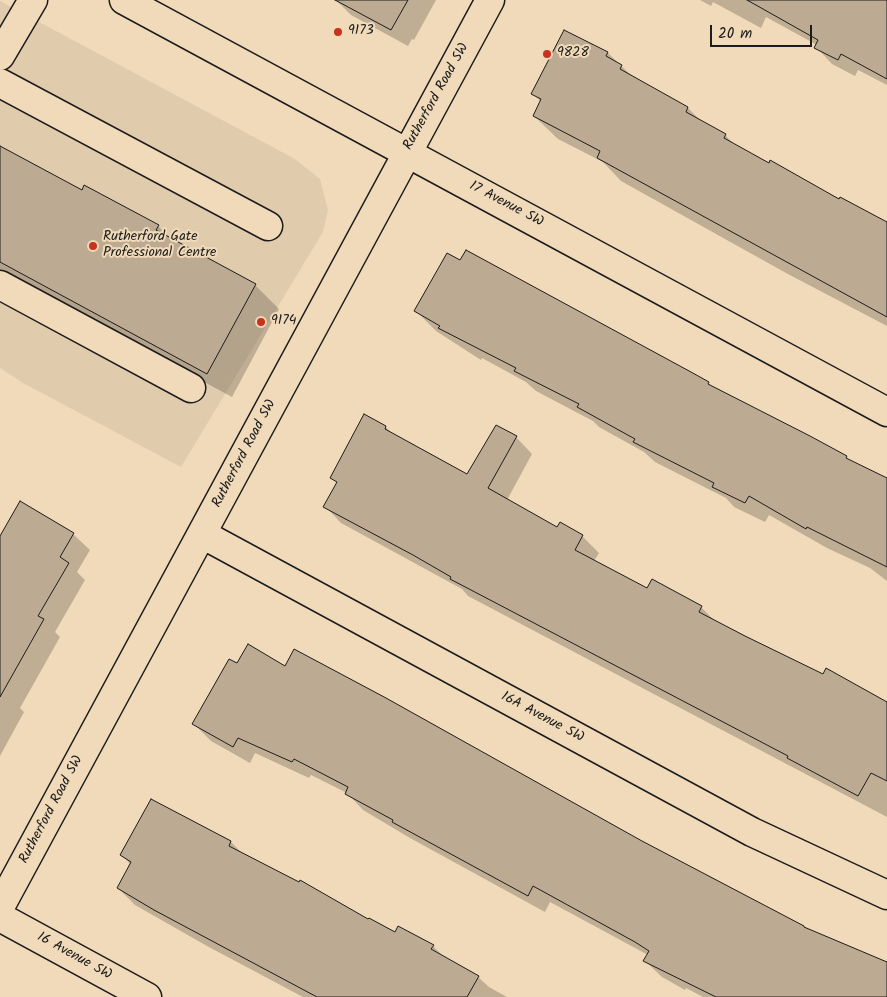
<!DOCTYPE html>
<html>
<head>
<meta charset="utf-8">
<style>
	body { margin:0 }
	#map { position:relative; width:887px; height:997px; overflow:hidden; background:#f0dab9; font-family:Kalam,sans-serif }
	canvas { display:block }
	.scale { position:absolute; left:710px; top:25px; width:102px; height:22px; box-sizing:border-box; border:2px solid #1c1c1c; border-top:0; padding-left:6px; font-size:15px; line-height:18px; white-space:nowrap; color:#1c1c1c; -webkit-text-stroke:4px #f0dab9; paint-order:stroke }
</style>
</head>
<body>
<div id="map">
<canvas width="887" height="997"></canvas>
<div class="scale">20 m</div>
</div>
<script>
const c = document.querySelector('canvas').getContext('2d');
c.lineJoin = 'round';
function fillPath(path, color) { c.fillStyle = color; c.fill(path, 'evenodd'); }
const toPath = rows => new Path2D(rows.map(r => 'M' + r).join(''));
function strokePath(path, color, width, dash) { c.strokeStyle = color; c.lineWidth = width; c.lineCap = dash ? 'butt' : 'round'; c.setLineDash(dash || []); c.stroke(path); }
function drawText(font, color, halo, rows, align = 'center') {
  c.font = font + ' Kalam,sans-serif'; c.lineWidth = 4; c.setLineDash([]); c.textBaseline = 'middle'; c.strokeStyle = halo; c.fillStyle = color; for (const [text, x, y, turn = 0] of rows) {
    c.save(); c.translate(x, y); c.rotate((+turn || 0) * Math.PI / 180); c.textAlign = isNaN(turn) ? turn : align; if (halo) c.strokeText(text, 0, 0); c.fillText(text, 0, 0); c.restore();
  }
}
const built = toPath([
	[0,1,295,159,320,179,328,210,323,232,181,467,23,383,0,368]
]);
const shadow = toPath([
	[336,0,436,0,414,40,412,39,408,46,351,15],
	[700,0,887,0,887,85,858,70,855,76,832,64,816,47,817,45,766,17,761,28,713,2,711,6],
	[565,32,608,53,635,79,688,108,703,123,725,135,736,146,887,223,887,326,786,273,621,181,603,162,558,139,534,116,541,102,533,94],
	[0,148,82,192,158,226,172,240,255,285,279,309,232,397,0,272],
	[416,311,708,383,714,388,887,480,887,581,870,568,827,548,769,515,765,522,734,507,726,498,655,462,644,452,599,427,593,421,536,391,526,382,482,358,481,360,436,331],
	[386,427,394,436,468,475,516,437,532,454,507,500,558,528,582,536,599,553,594,561,648,590,701,607,715,621,824,676,887,704,887,817,468,596,462,589,341,523,325,506,337,483,331,477],
	[73,534,90,550,77,572,85,580,55,632,60,637,20,708,24,712,0,756,0,538],
	[238,665,286,667,641,842,804,927,887,964,887,997,703,997,686,988,685,990,662,977,645,961,648,955,550,902,545,912,410,838,363,810,347,793,311,775,309,778,255,753,250,763,211,741,194,724],
	[151,800,231,842,244,855,369,921,396,934,433,946,445,958,478,977,489,987,507,997,303,997,207,946,135,905,118,888,131,865,122,855]
]);
const building = toPath([
	[335,0,408,0,391,30,335,0],
	[747,0,887,0,887,79,841,54,838,60,814,48,818,40,747,0],
	[564,30,608,52,606,56,622,65,620,69,688,107,686,112,726,134,724,138,769,163,770,160,839,199,840,197,887,222,887,317,597,158,600,151,533,116,541,99,531,94,564,30],
	[0,146,82,190,84,185,159,225,156,230,256,284,207,374,0,262,0,146],
	[466,250,691,372,709,382,708,384,810,436,847,456,846,458,887,478,887,567,807,527,806,529,749,496,745,503,712,487,714,483,633,442,635,439,577,407,579,404,514,371,516,368,438,328,440,326,414,311,447,253,460,260,466,250],
	[364,414,386,426,385,429,467,474,496,425,517,436,488,488,557,527,560,522,583,535,575,550,647,588,652,579,702,606,699,612,745,636,823,674,826,668,887,702,887,781,871,773,858,796,787,758,788,756,450,579,451,577,413,555,323,507,337,482,330,478,364,414],
	[20,501,74,533,60,557,69,563,38,616,44,619,0,697,0,536,20,501],
	[248,644,285,666,294,649,386,698,642,841,804,926,804,927,887,962,887,997,716,997,643,961,649,951,635,942,533,886,528,896,392,822,393,820,345,794,348,787,294,759,292,762,238,738,233,747,192,724,229,659,237,663,248,644],
	[151,799,231,841,229,846,299,882,300,880,368,919,369,918,395,932,398,926,434,945,431,949,479,976,467,997,317,997,154,910,117,888,131,862,120,855,151,799]
]);
const minor = toPath([
	[124,0,887,412],
	[0,56,33,0],
	[0,83,268,226],
	[0,285,191,388],
	[202,534,752,832,887,895],
	[0,907,490,0],
	[0,917,147,997]
]);
const markers = [
	[338,32,5,"#c8321e"],
	[547,54,5,"#c8321e"],
	[93,246,5,"#c8321e"],
	[261,322,5,"#c8321e"]
];
const poiNames = [
	["9173",348,32],
	["9828",557,54],
	["Rutherford Gate",103,238],
	["Professional Centre",103,254],
	["9174",271,322]
];
const streetNames = [
	["Rutherford Road SW",437,97,-61],
	["17 Avenue SW",506,205,28],
	["Rutherford Road SW",245,454,-62],
	["16A Avenue SW",542,718,28],
	["Rutherford Road SW",52,810,-62],
	["16 Avenue SW",74,957,29]
];
fillPath(built, '#e0ccad');
fillPath(shadow, '#0003');
fillPath(building, '#bcab92');
strokePath(building, '#1c1c1c', 1);
strokePath(minor, '#1c1c1c', 31);
strokePath(minor, '#f0dab9', 28);
for (const [x, y, r, color] of markers) { const dot = new Path2D(); dot.arc(x, y, r, 0, 2 * Math.PI); c.fillStyle = color; c.fill(dot); strokePath(dot, '#f0dab9', 2); }
drawText('14px', '#1c1c1c', '#f0dab9', poiNames, 'left');
drawText('14px', '#1c1c1c', '#f0dab9', streetNames);
</script>
</body>
</html>
